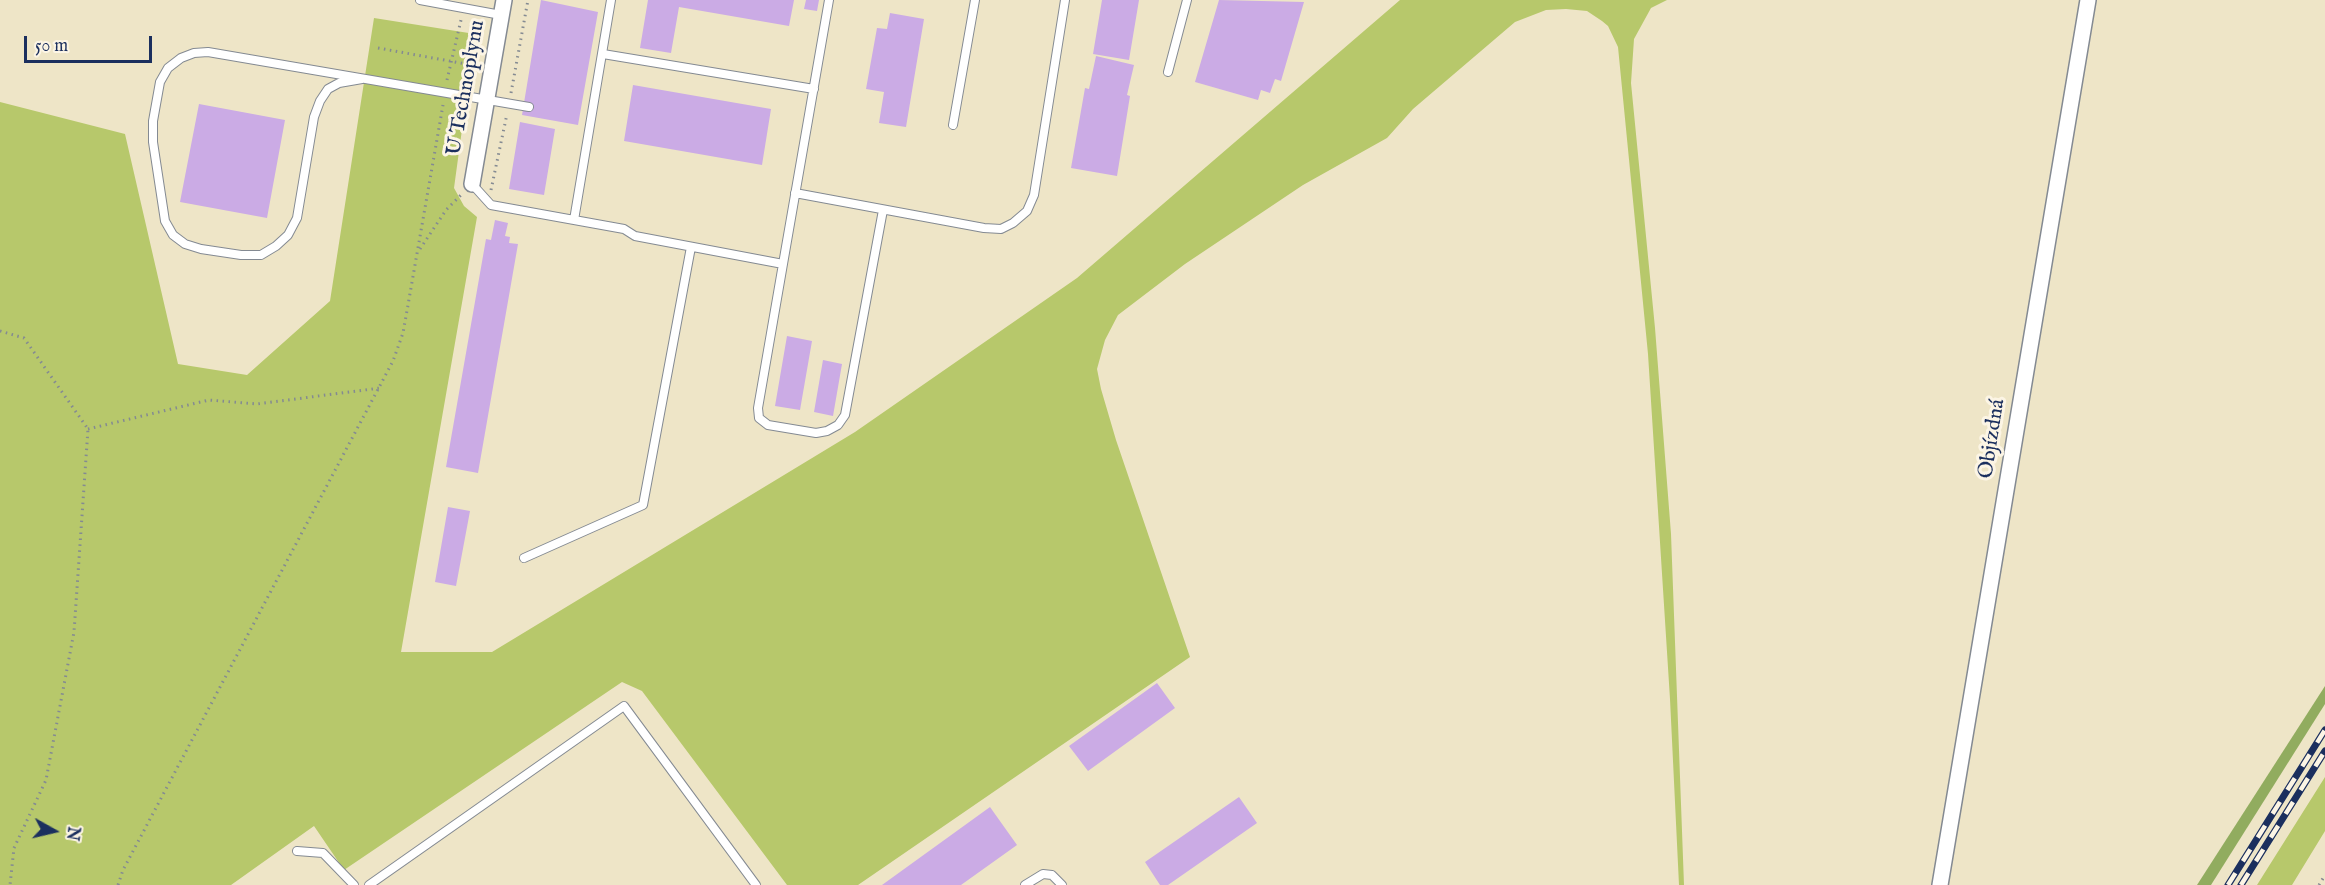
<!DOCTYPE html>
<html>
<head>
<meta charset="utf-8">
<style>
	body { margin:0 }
	#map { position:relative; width:2325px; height:885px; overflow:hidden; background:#eee5c7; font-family:"IM FELL English",serif }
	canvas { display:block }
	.north { position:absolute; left:24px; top:801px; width:60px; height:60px; -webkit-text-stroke:4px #fcf5e5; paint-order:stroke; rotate:98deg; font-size:16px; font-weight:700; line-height:24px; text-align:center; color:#1b2f5e }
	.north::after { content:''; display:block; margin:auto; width:21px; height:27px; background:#1b2f5e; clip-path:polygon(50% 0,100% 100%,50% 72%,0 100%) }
	.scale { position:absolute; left:24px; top:36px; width:128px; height:27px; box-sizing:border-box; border:3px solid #1b2f5e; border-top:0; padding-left:8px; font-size:18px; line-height:21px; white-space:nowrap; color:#1b2f5e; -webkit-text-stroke:4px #fcf5e5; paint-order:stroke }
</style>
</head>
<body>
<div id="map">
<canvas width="2325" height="885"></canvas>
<div class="north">N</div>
<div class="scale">50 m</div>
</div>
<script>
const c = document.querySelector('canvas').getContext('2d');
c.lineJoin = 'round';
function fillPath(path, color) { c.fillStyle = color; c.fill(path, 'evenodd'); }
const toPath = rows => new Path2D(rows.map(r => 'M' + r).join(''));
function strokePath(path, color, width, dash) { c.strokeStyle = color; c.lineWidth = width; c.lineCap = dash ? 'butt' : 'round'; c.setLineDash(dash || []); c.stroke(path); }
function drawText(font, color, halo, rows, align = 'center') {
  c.font = font + ' "IM FELL English",serif'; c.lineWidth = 6; c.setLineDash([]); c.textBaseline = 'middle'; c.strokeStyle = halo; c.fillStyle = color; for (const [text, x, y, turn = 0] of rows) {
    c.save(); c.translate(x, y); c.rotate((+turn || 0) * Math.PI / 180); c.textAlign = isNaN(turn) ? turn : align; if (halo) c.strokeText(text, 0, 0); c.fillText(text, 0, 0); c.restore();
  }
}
const green = toPath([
	[1400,0,1667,0,1651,8,1634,39,1631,83,1655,328,1671,534,1684,885,1679,885,1670,699,1648,354,1618,47,1608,26,1602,21,1587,11,1566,9,1546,10,1515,22,1413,109,1387,138,1303,185,1185,264,1118,315,1105,340,1097,369,1101,389,1116,440,1190,657,858,885,787,885,642,691,622,682,344,870,314,826,231,885,0,885,0,102,125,134,178,364,247,375,330,301,374,18,475,34,454,188,464,206,477,217,401,652,492,652,855,432,1077,278],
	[2325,777,2325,831,2292,885,2257,885]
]);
const forest = toPath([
	[2325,686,2325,704,2211,885,2197,885]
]);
const building = toPath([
	[541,0,598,12,578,125,522,115],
	[648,0,794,0,789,26,679,7,671,53,640,48],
	[806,0,819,0,817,11,804,9],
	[1102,0,1139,0,1129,60,1093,54],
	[1219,0,1304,2,1281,81,1275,79,1270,93,1261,90,1258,100,1195,82],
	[890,13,924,19,906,127,879,123,884,92,866,89,877,28,887,29],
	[1096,56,1134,65,1127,95,1130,96,1117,176,1071,168,1085,88,1089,89],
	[633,85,771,109,762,165,624,141],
	[199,104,285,120,267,218,180,202],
	[520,122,555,129,544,195,509,189],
	[495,220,508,223,505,236,510,237,509,243,518,244,478,473,446,467,486,239,491,240],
	[787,336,812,341,800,410,775,406],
	[823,360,842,364,833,416,814,412],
	[448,507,470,511,456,586,435,582],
	[1157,683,1175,708,1088,771,1069,746],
	[1239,797,1257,823,1168,885,1160,885,1145,862],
	[990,807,1017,845,961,885,882,885]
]);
const path = toPath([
	[378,48,477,66],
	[447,80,461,20],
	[511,93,528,0],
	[491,190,507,114],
	[420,249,446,210,461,195],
	[0,331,24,338,88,429,74,632,46,780,14,848,10,885],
	[88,429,209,400,257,404,380,388],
	[118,885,123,870,393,361,403,333,408,305,443,105],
	[2319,885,2325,875]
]);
const service = toPath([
	[420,0,501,15],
	[603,54,814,89],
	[1168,72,1187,0],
	[362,79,339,83,328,89,320,101,314,117,297,218,288,235,276,246,261,255,241,255,201,249,185,244,173,235,165,221,153,142,153,121,160,82,168,68,181,58,194,53,208,52,529,107],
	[953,125,975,0],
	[472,184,491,205,624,229,635,236,783,264,829,0],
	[795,193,984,228,1001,229,1013,223,1027,211,1034,195,1065,0],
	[574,220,611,0],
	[783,264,758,408,759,418,768,425,816,433,827,431,838,425,845,415,883,210],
	[524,558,643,505,691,247],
	[297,851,323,853,354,885],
	[369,885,624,706,756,885],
	[1025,885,1043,874,1052,875,1062,885]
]);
const minor = toPath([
	[472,184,504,0],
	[1940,885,2088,0]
]);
const rail = toPath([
	[2228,885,2325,730],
	[2241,885,2325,751]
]);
const streetNames = [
	["U Technoplynu",467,88,-80],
	["Objízdná",1993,439,-81]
];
fillPath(green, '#b7c86b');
fillPath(forest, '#91ac5f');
fillPath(building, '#cbabe5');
strokePath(service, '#848a92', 10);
strokePath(minor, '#848a92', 18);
strokePath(path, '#848a92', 3, [1.5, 4.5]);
strokePath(service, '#fff', 8);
strokePath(minor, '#fff', 15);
strokePath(rail, '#1b2f5e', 7);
strokePath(rail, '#fcf5e5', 4.5, [14]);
drawText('21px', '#1b2f5e', '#fcf5e5', streetNames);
</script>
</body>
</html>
